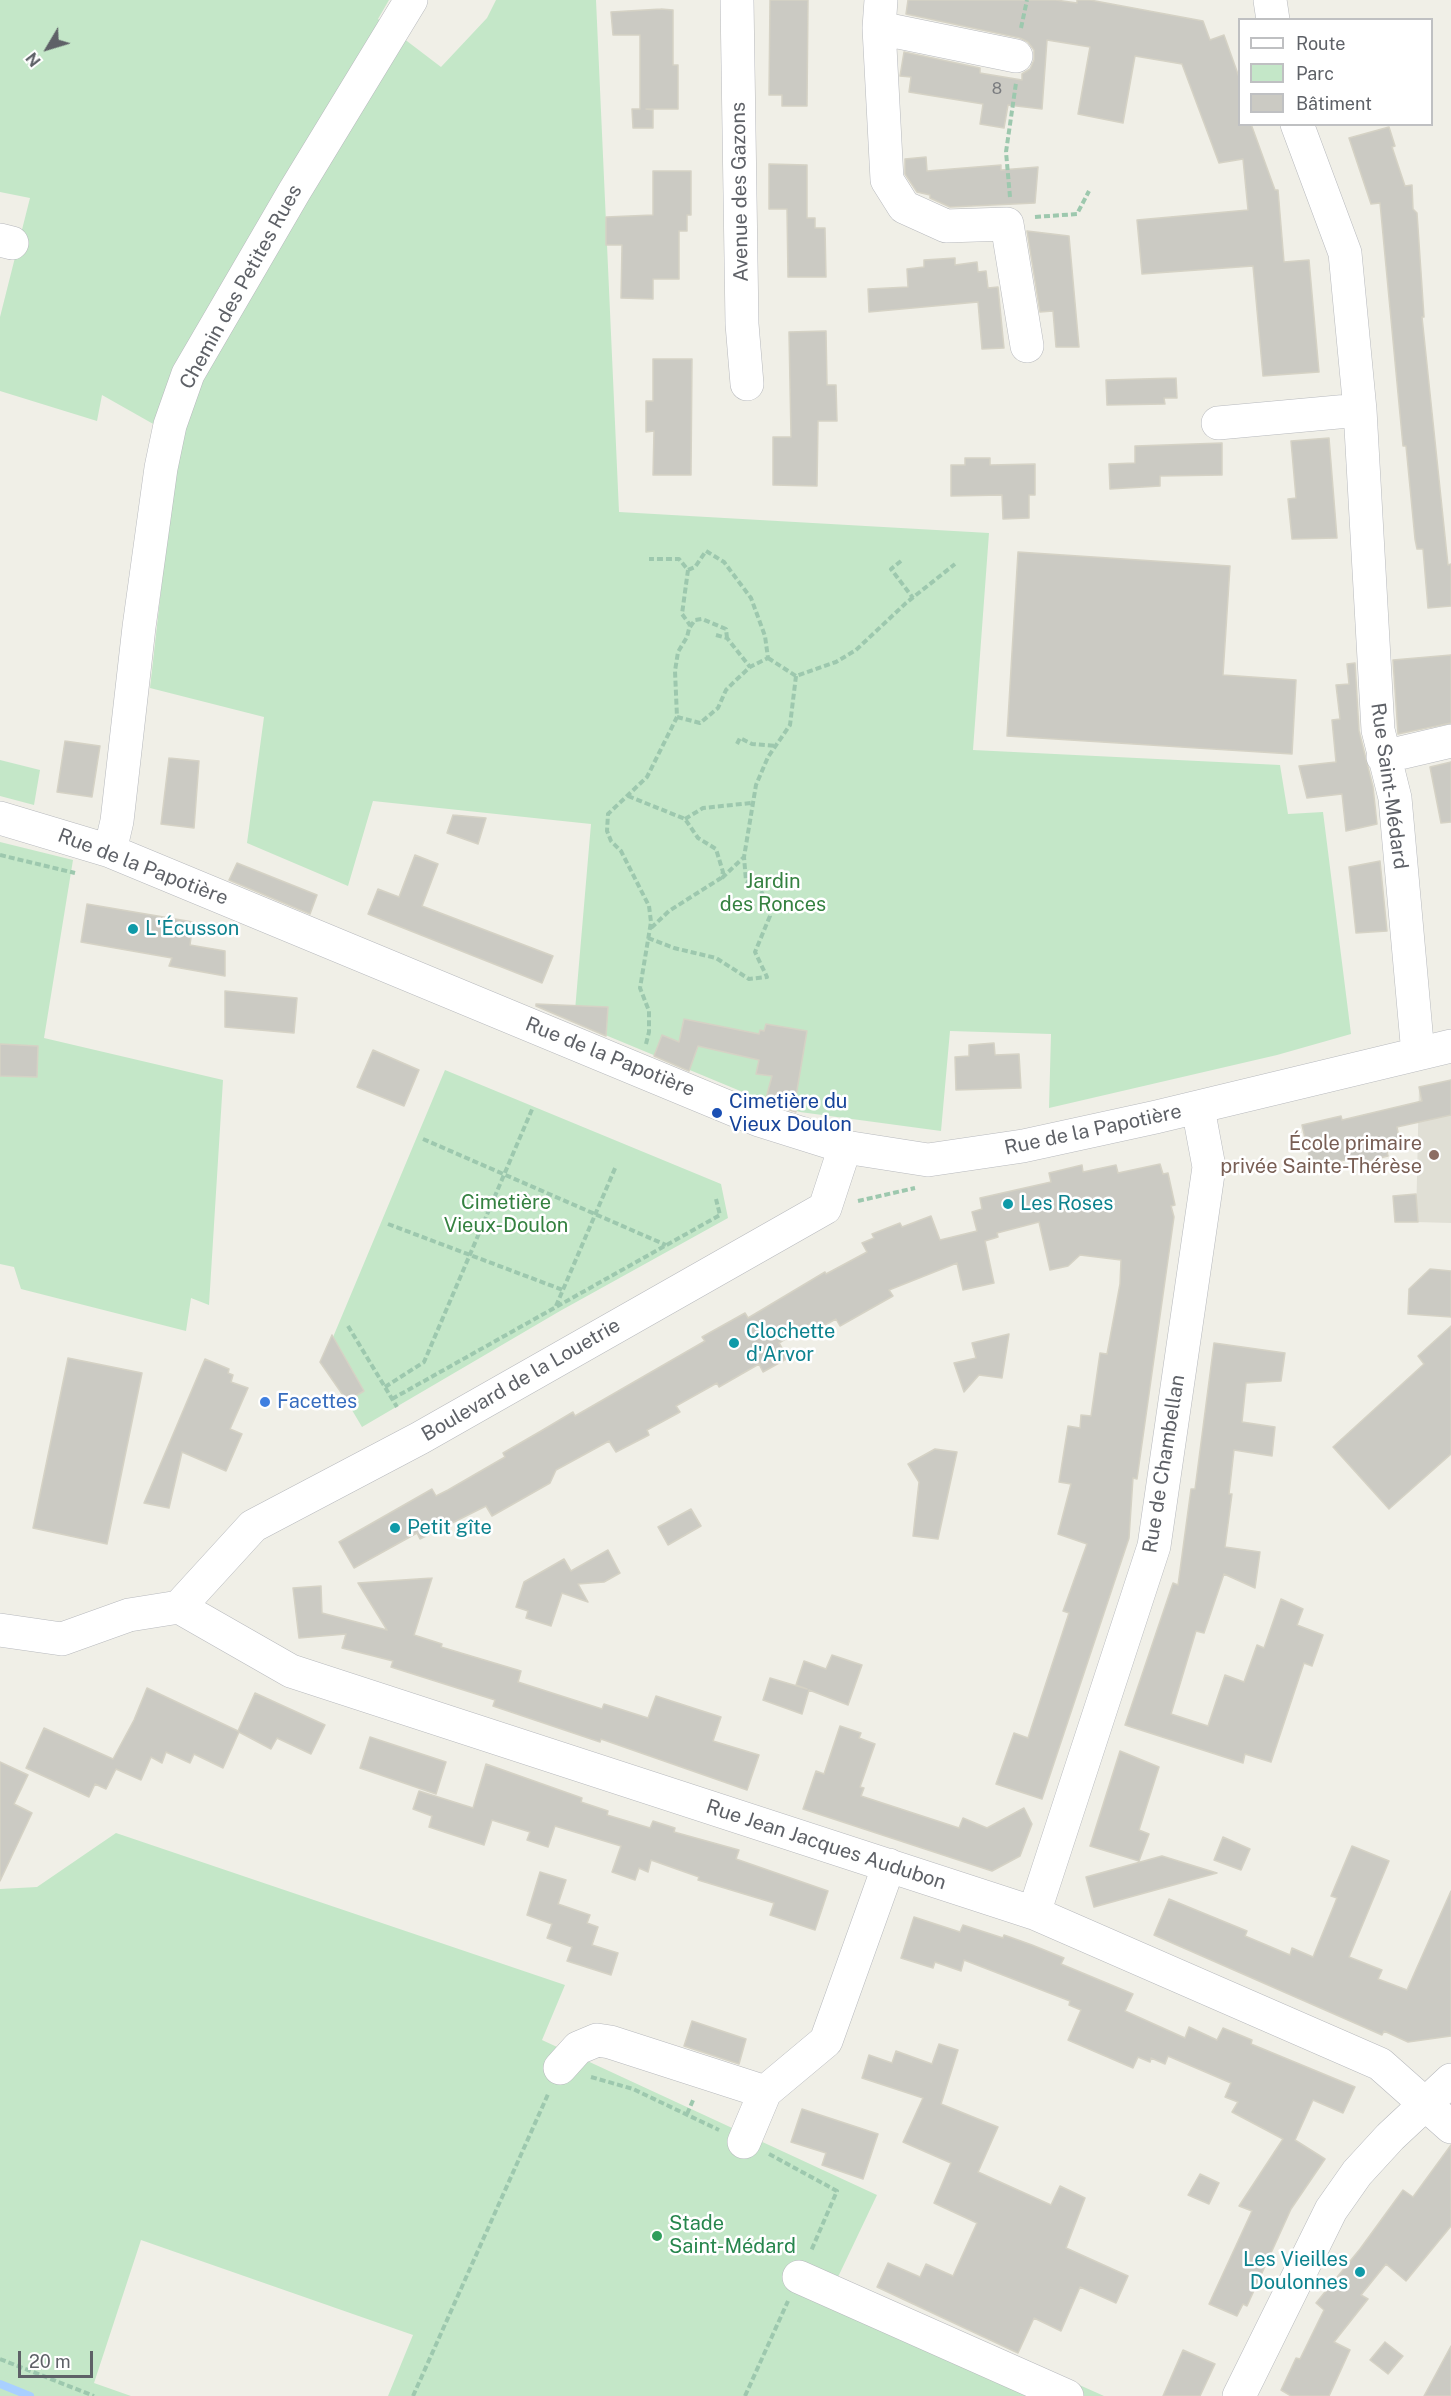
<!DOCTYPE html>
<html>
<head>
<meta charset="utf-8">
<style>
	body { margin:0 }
	#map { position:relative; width:1451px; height:2396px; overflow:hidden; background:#f0efe7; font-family:"Public Sans",sans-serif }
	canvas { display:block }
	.legend { position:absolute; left:1238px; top:18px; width:195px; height:108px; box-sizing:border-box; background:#fff; border:2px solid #bfc0c2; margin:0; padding:8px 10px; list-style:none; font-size:18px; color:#5e6167 }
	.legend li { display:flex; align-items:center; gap:12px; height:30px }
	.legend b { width:30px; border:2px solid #bfc0c2 }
	.north { position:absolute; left:18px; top:18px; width:60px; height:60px; -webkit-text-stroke:4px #fff; paint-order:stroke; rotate:232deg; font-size:16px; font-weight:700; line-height:24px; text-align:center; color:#5e6167 }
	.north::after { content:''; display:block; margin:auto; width:21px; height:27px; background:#5e6167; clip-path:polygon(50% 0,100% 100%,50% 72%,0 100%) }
	.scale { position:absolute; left:18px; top:2351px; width:75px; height:27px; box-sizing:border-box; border:3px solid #5e6167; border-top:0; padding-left:8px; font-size:18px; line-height:21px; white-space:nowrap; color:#5e6167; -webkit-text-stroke:4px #fff; paint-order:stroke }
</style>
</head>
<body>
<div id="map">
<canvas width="1451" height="2396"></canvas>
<ul class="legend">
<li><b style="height:8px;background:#fff"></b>Route</li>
<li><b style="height:16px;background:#c4e7c8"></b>Parc</li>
<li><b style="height:16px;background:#cbcac3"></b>Bâtiment</li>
</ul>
<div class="north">N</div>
<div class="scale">20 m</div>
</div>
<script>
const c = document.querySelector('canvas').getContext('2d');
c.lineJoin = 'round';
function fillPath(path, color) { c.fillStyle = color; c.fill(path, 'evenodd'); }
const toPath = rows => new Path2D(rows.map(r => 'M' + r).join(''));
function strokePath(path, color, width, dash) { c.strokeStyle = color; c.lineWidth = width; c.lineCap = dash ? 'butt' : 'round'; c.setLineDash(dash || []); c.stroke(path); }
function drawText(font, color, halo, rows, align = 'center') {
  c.font = font + ' "Public Sans",sans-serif'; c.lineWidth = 5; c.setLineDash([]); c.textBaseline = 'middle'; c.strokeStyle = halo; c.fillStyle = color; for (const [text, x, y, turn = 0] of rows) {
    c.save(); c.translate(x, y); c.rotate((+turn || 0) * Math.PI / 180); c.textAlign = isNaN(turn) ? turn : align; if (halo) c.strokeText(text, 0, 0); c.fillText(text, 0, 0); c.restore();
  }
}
const education = toPath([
	[1451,1080,1451,1223,1416,1222,1419,1087]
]);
const green = toPath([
	[0,0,389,0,378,19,441,67,487,18,496,0,596,0,619,512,989,533,973,750,1280,765,1288,814,1323,812,1351,1034,1277,1055,1049,1108,1051,1034,950,1031,941,1131,800,1112,762,1100,574,1022,591,824,373,801,348,886,247,843,264,717,150,688,178,438,102,395,97,421,0,391,0,317,30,198,0,192],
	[0,760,40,770,34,805,0,796],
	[0,842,73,860,44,1038,223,1080,209,1305,191,1298,186,1331,21,1289,14,1267,0,1264],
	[445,1070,721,1184,728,1218,560,1311,362,1427,323,1361],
	[116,1833,565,1985,542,2040,877,2195,838,2277,1104,2396,388,2396,413,2335,141,2240,94,2383,131,2396,0,2396,0,1889,37,1887]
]);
const stream = toPath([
	[0,2384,30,2396]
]);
const building = toPath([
	[770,0,808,0,807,106,782,106,782,95,769,95,770,0],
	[908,0,1056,0,1077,3,1077,0,1090,0,1203,21,1210,40,1224,35,1239,77,1239,124,1251,124,1275,190,1278,190,1284,262,1309,260,1319,372,1263,376,1253,266,1142,274,1137,220,1248,210,1243,159,1219,163,1182,64,1135,56,1123,123,1078,114,1090,47,1047,40,1042,109,1008,105,1004,128,980,124,983,104,909,92,911,77,900,76,904,52,980,68,980,73,1022,80,1022,74,1030,69,1034,60,1034,50,1028,42,1020,38,906,14,908,0],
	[661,9,673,10,673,65,678,65,678,109,646,109,653,110,653,128,633,128,632,109,640,109,640,35,613,35,611,12,661,9],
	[1389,127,1395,146,1392,147,1405,186,1412,185,1413,209,1417,213,1424,317,1422,317,1448,565,1451,564,1451,606,1428,608,1423,549,1417,549,1415,539,1406,446,1403,446,1380,203,1371,204,1349,138,1389,127],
	[926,157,927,171,1001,165,1001,170,1038,167,1035,203,950,207,930,198,930,195,917,192,905,174,905,159,926,157],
	[769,164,807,165,807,218,815,218,815,228,825,228,826,277,788,277,787,209,769,209,769,164],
	[653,171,691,171,691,215,687,215,687,231,679,231,679,279,653,279,653,299,621,298,622,245,606,245,606,217,653,215,653,171],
	[1027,231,1069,236,1079,347,1056,347,1053,311,1040,312,1027,231],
	[955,258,955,265,977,262,978,272,986,271,988,288,998,287,1004,348,982,349,978,302,869,312,868,289,908,287,907,269,924,267,924,260,955,258],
	[826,331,827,385,836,385,837,421,818,421,817,486,773,485,773,437,791,437,789,332,826,331],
	[653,359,692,359,691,475,653,475,654,431,646,432,646,401,653,401,653,359],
	[1176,378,1177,398,1164,398,1165,404,1107,405,1106,380,1176,378],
	[1329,438,1337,538,1292,539,1288,499,1296,498,1291,441,1329,438],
	[1222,443,1222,475,1160,476,1160,486,1110,489,1109,464,1135,463,1135,446,1222,443],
	[965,458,990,458,990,465,1035,464,1035,495,1029,495,1029,518,1003,519,1002,495,951,496,951,465,965,465,965,458],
	[1018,552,1230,566,1223,675,1296,680,1292,754,1007,736,1018,552],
	[1451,655,1451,723,1398,734,1393,660,1451,655],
	[1355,663,1359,731,1373,787,1377,824,1346,831,1342,794,1307,798,1299,766,1336,762,1332,720,1340,719,1336,685,1349,684,1347,664,1355,663],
	[65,741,100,746,92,797,57,792,65,741],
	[169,758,199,761,194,828,161,824,169,758],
	[1451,762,1451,822,1441,823,1430,767,1451,762],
	[453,815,486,818,478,844,447,833,453,815],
	[415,855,438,864,422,906,553,956,542,983,368,914,378,889,399,897,415,855],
	[1380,861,1387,931,1356,933,1349,867,1380,861],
	[237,863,317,895,310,914,229,880,237,863],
	[87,904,193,922,190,945,225,951,225,976,169,966,172,958,81,942,87,904],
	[225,991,297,998,294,1033,225,1027,225,991],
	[536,1004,608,1007,606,1036,536,1006,536,1004],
	[684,1019,759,1034,760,1030,764,1031,766,1024,807,1031,796,1096,796,1112,765,1102,772,1076,756,1074,759,1060,698,1046,689,1071,654,1056,662,1035,679,1042,684,1019],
	[994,1043,995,1055,1019,1054,1021,1088,956,1090,955,1057,969,1056,969,1045,994,1043],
	[0,1044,38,1046,37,1077,0,1076,0,1044],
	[373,1050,419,1070,404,1106,357,1087,373,1050],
	[1451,1080,1451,1115,1397,1127,1400,1143,1386,1146,1388,1156,1363,1162,1361,1156,1312,1168,1302,1125,1341,1116,1342,1120,1422,1101,1419,1087,1451,1080],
	[1160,1164,1163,1174,1168,1173,1175,1205,1171,1206,1174,1217,1137,1479,1133,1478,1129,1538,1042,1799,996,1784,1014,1733,1028,1738,1069,1613,1063,1611,1087,1544,1058,1534,1071,1484,1059,1482,1068,1426,1080,1428,1081,1415,1091,1416,1100,1353,1107,1354,1120,1284,1121,1260,1080,1255,1068,1266,1050,1270,1039,1222,997,1233,998,1237,985,1241,994,1283,963,1290,957,1263,889,1290,893,1296,840,1326,836,1319,816,1330,812,1323,779,1343,788,1358,763,1372,759,1364,719,1387,717,1383,676,1406,680,1412,647,1430,649,1435,616,1452,609,1441,556,1470,550,1483,492,1516,486,1506,420,1539,417,1533,354,1568,339,1542,432,1489,436,1496,448,1490,505,1457,503,1453,541,1431,573,1412,575,1416,705,1341,702,1337,745,1313,748,1318,825,1272,826,1274,867,1252,862,1243,874,1238,872,1234,900,1223,902,1227,931,1216,940,1240,977,1231,972,1212,982,1209,980,1198,1051,1182,1049,1173,1082,1165,1083,1172,1116,1165,1118,1173,1160,1164],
	[1416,1194,1418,1222,1395,1222,1393,1196,1416,1194],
	[1430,1269,1451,1271,1451,1317,1408,1314,1409,1289,1430,1269],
	[1451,1326,1451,1454,1389,1509,1333,1447,1424,1364,1418,1356,1451,1326],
	[1009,1334,1002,1378,979,1375,964,1392,954,1363,976,1358,972,1343,1009,1334],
	[332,1335,364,1391,347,1401,320,1362,332,1335],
	[1214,1343,1285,1353,1281,1381,1246,1383,1242,1422,1275,1427,1272,1456,1234,1450,1229,1494,1232,1494,1225,1547,1260,1552,1255,1588,1224,1574,1204,1633,1196,1631,1171,1714,1208,1726,1225,1675,1244,1682,1257,1645,1264,1648,1281,1599,1303,1609,1297,1625,1323,1635,1312,1666,1304,1663,1271,1762,1245,1754,1243,1763,1125,1725,1173,1583,1178,1585,1191,1489,1195,1489,1214,1343],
	[68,1358,142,1373,107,1544,33,1528,68,1358],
	[205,1359,229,1369,228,1373,233,1375,231,1382,248,1388,230,1429,242,1434,226,1471,182,1452,169,1508,144,1503,205,1359],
	[935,1449,957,1452,938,1539,913,1536,919,1482,908,1464,935,1449],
	[691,1509,701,1526,668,1545,658,1527,691,1509],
	[608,1550,620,1573,604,1582,578,1584,588,1602,562,1593,551,1626,526,1618,528,1611,516,1607,524,1582,564,1559,571,1571,608,1550],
	[432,1578,414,1635,442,1644,441,1647,521,1671,518,1682,602,1709,604,1704,648,1718,656,1696,721,1717,713,1741,759,1755,747,1790,601,1739,600,1742,493,1706,495,1700,391,1667,393,1661,342,1648,346,1634,299,1638,293,1588,321,1586,322,1613,387,1630,358,1583,432,1578],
	[832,1655,862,1665,848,1705,809,1690,802,1714,763,1700,770,1678,807,1689,796,1685,804,1661,826,1669,832,1655],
	[147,1688,238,1731,255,1693,325,1725,311,1754,277,1738,271,1749,239,1732,223,1768,194,1754,190,1763,166,1752,162,1763,151,1757,141,1780,116,1769,106,1789,95,1784,89,1797,26,1768,44,1728,113,1759,134,1720,147,1688],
	[840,1726,861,1733,859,1738,875,1744,860,1787,864,1788,861,1796,959,1828,963,1818,987,1828,1024,1808,1032,1824,1020,1856,992,1871,803,1809,816,1771,824,1774,840,1726],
	[370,1737,446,1762,436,1794,360,1768,370,1737],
	[1120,1751,1159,1767,1139,1830,1149,1834,1139,1861,1090,1846,1120,1751],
	[0,1762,28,1775,14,1804,32,1813,0,1881,0,1762],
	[486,1764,582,1798,581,1802,608,1811,607,1815,650,1828,653,1821,675,1828,674,1832,739,1850,736,1859,828,1891,815,1930,770,1915,774,1903,698,1880,699,1877,651,1860,648,1872,639,1868,635,1880,612,1872,621,1846,555,1826,548,1847,527,1840,530,1832,492,1820,484,1845,429,1827,432,1816,413,1809,419,1791,473,1808,486,1764],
	[1223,1837,1250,1849,1241,1870,1214,1860,1223,1837],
	[1352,1846,1389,1861,1349,1957,1382,1970,1378,1979,1407,1990,1451,1891,1451,2036,1408,2042,1384,2031,1382,2035,1154,1935,1169,1899,1247,1931,1245,1936,1290,1955,1292,1948,1313,1957,1337,1898,1331,1896,1352,1846],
	[1162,1856,1217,1873,1094,1907,1086,1877,1162,1856],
	[540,1872,566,1880,558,1904,590,1915,587,1923,598,1927,592,1945,618,1953,611,1975,567,1961,572,1947,547,1938,552,1924,527,1915,540,1872],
	[914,1917,960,1932,963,1925,1003,1938,1004,1935,1032,1945,1064,1958,1061,1964,1133,1994,1125,2011,1185,2038,1189,2027,1217,2040,1223,2028,1252,2040,1251,2044,1355,2087,1343,2113,1313,2100,1295,2140,1325,2159,1291,2209,1247,2306,1243,2304,1237,2316,1209,2304,1252,2211,1239,2206,1283,2139,1232,2112,1238,2102,1225,2097,1231,2083,1168,2056,1165,2064,1151,2058,1150,2062,1138,2057,1133,2068,1068,2040,1081,2010,1069,2005,1070,2001,964,1960,961,1971,935,1962,933,1968,901,1958,914,1917],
	[692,2021,746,2039,739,2064,684,2046,692,2021],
	[939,2044,958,2050,941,2104,998,2127,978,2172,1051,2205,1060,2186,1085,2198,1066,2248,1128,2276,1116,2303,1080,2287,1061,2331,1034,2318,1018,2353,877,2287,888,2263,920,2277,926,2264,953,2276,977,2223,934,2203,951,2163,903,2142,923,2098,862,2078,869,2055,892,2063,896,2051,932,2064,939,2044],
	[802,2109,878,2134,863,2179,822,2165,826,2153,791,2142,802,2109],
	[1451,2145,1451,2226,1406,2281,1386,2264,1361,2295,1368,2299,1334,2342,1350,2350,1329,2396,1291,2396,1281,2390,1296,2358,1300,2359,1324,2310,1316,2303,1360,2249,1403,2190,1413,2197,1451,2145],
	[1200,2174,1219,2183,1209,2204,1188,2195,1200,2174],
	[1385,2342,1403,2356,1388,2374,1370,2360,1385,2342],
	[1451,2346,1451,2396,1424,2396,1451,2346],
	[1183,2350,1215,2364,1200,2396,1163,2396,1183,2350]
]);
const path = toPath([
	[1021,28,1027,0],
	[1010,197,1006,152,1016,83],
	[1035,217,1077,214,1089,191],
	[901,561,891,569,913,598],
	[690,627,695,620,702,619,726,629,727,638],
	[716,635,727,638,750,667],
	[768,658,796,676,836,662,856,650,906,603,955,564],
	[677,717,700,723,718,708,726,690,735,681,750,667,768,658,765,636,751,598,724,562,706,551,695,567,688,570],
	[737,744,740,738,752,744,776,746],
	[628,796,685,819,698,838,716,849,723,872,721,878,669,911,650,929],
	[685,819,703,808,751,803],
	[0,855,75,873],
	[722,878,744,857],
	[648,938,674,948,716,958,749,979,767,977,755,952,770,916,769,906,761,891,746,881,744,857,756,785,768,757,790,725,796,676],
	[646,1044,649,1032,649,1011,640,988,651,922,649,906,621,851,611,841,607,831,608,814,647,777,677,717,675,671,678,652,687,637,690,625,682,614,688,570,679,559,649,559],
	[423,1139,666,1245],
	[858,1201,915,1188],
	[388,1224,563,1290],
	[556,1306,616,1166],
	[348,1326,397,1407],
	[385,1387,424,1362,533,1107],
	[392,1399,720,1215,716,1199],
	[591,2077,633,2089,719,2130],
	[687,2114,694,2098],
	[769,2154,837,2191,811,2251],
	[0,2359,94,2396],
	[413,2396,549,2092],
	[745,2396,788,2301]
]);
const minor = toPath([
	[737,0,742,324,747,384],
	[881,0,879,28,887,180,904,207,946,226,1007,224,1027,346],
	[1270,0,1273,20],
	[879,28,1016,56],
	[1297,124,1345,253,1360,410,1378,730,1395,798,1418,1054],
	[0,240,12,243],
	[1218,423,1360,410],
	[1383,757,1451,741],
	[0,818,110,851,759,1120,845,1147,928,1160,1023,1146,1156,1117,1451,1046],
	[110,851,117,821,139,627,161,468,170,425,188,374,294,192,411,0],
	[179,1607,291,1671,1034,1913,1380,2064,1451,2127],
	[179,1607,253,1526,420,1438,825,1208,845,1147],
	[0,1630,62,1639,129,1615,179,1607],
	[1034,1913,1154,1546,1209,1167,1198,1108],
	[560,2068,578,2048,597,2040,610,2042,765,2092,826,2041,889,1865],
	[744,2142,765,2092],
	[799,2277,1067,2396],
	[1239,2396,1331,2210,1357,2173,1390,2137,1451,2080]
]);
const markers = [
	[133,929,6,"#0f9aa8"],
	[717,1113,6,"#1a4fb4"],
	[1434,1155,6,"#8d6e63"],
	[1008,1204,6,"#0f9aa8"],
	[734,1343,6,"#0f9aa8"],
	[265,1402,6,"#3f7fe0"],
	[395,1528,6,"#0f9aa8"],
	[657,2236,6,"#2e9e5b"],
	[1360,2272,6,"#0f9aa8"]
];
const numberNames = [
	["8",997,89]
];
const streetNames = [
	["Avenue des Gazons",740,192,-91],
	["Chemin des Petites Rues",241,287,-61],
	["Rue Saint-Médard",1389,786,82],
	["Rue de la Papotière",143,867,21],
	["Rue de la Papotière",610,1057,22],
	["Rue de la Papotière",1093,1130,-12],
	["Boulevard de la Louetrie",521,1380,-30],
	["Rue de Chambellan",1164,1464,-81],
	["Rue Jean Jacques Audubon",826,1845,18]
];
const parkNames = [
	["Jardin",773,882],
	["des Ronces",773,905],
	["Cimetière",506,1203],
	["Vieux-Doulon",506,1226]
];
const cultureNames = [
	["L'Écusson",145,929],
	["Les Roses",1020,1204],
	["Clochette",746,1332],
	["d'Arvor",746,1355],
	["Petit gîte",407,1528],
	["Les Vieilles",1348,2260,"right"],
	["Doulonnes",1348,2283,"right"]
];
const transitNames = [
	["Cimetière du",729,1102],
	["Vieux Doulon",729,1125]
];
const educationNames = [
	["École primaire",1422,1144],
	["privée Sainte-Thérèse",1422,1167]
];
const shopNames = [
	["Facettes",277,1402]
];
const leisureNames = [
	["Stade",669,2224],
	["Saint-Médard",669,2247]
];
fillPath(education, '#e0dfd5');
fillPath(green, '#c4e7c8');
strokePath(stream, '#a9d0ff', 8);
fillPath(building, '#cbcac3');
strokePath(building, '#d5d2c5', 1.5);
strokePath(minor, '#b7b9bd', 34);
strokePath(path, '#9dc8ae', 4, [6, 3]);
strokePath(minor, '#fff', 33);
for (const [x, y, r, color] of markers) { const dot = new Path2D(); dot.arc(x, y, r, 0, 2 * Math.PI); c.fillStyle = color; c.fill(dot); strokePath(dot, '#fff', 2); }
drawText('16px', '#797b7e', null, numberNames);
drawText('20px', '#5e6167', '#fff', streetNames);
drawText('20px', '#348140', '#fff', parkNames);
drawText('20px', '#0d838f', '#fff', cultureNames, 'left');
drawText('20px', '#164399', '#fff', transitNames, 'left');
drawText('20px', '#785e54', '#fff', educationNames, 'right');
drawText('20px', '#366cbe', '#fff', shopNames, 'left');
drawText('20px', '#27864d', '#fff', leisureNames, 'left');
</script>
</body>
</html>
